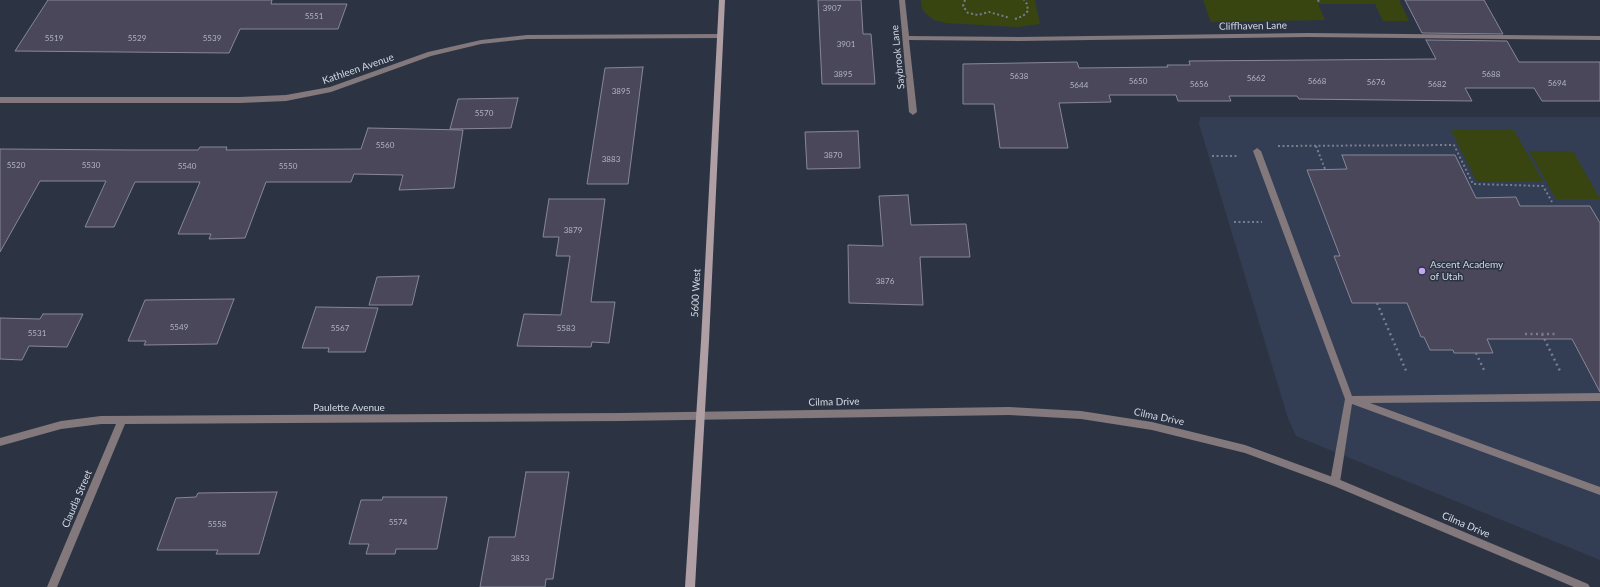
<!DOCTYPE html>
<html>
<head>
<meta charset="utf-8">
<style>
	body { margin:0 }
	canvas { display:block; background:#2c3444 }
</style>
</head>
<body>
<canvas width="1600" height="587"></canvas>
<script>
const c = document.querySelector('canvas').getContext('2d');
c.lineJoin = 'round';
function fillPath(path, color) { c.fillStyle = color; c.fill(path, 'evenodd'); }
const toPath = rows => new Path2D(rows.map(r => 'M' + r).join(''));
function strokePath(path, color, width, dash) { c.strokeStyle = color; c.lineWidth = width; c.lineCap = dash ? 'butt' : 'round'; c.setLineDash(dash || []); c.stroke(path); }
function drawText(font, color, halo, rows, align = 'center') {
  c.font = font + ' Lato,sans-serif'; c.lineWidth = 3; c.setLineDash([]); c.textBaseline = 'middle'; c.strokeStyle = halo; c.fillStyle = color; for (const [text, x, y, turn = 0] of rows) {
    c.save(); c.translate(x, y); c.rotate((+turn || 0) * Math.PI / 180); c.textAlign = isNaN(turn) ? turn : align; if (halo) c.strokeText(text, 0, 0); c.fillText(text, 0, 0); c.restore();
  }
}
const built = toPath([
	[1200,117,1600,117,1600,560,1296,436,1288,418,1199,124]
]);
const green = toPath([
	[921,0,1035,0,1040,24,1017,27,946,23,934,20,925,13,922,8],
	[1203,0,1399,0,1409,21,1383,21,1375,4,1318,4,1325,20,1211,22],
	[1451,130,1514,130,1543,181,1477,182],
	[1529,151,1573,151,1600,199,1556,199]
]);
const building = toPath([
	[48,0,272,0,271,4,347,4,338,29,240,29,229,53,15,51,48,0],
	[818,0,861,0,863,34,871,34,875,84,822,84,818,0],
	[1405,0,1484,0,1503,34,1422,33,1405,0],
	[1426,40,1507,41,1519,62,1600,62,1600,101,1542,101,1534,88,1465,88,1472,101,1299,99,1297,96,1229,96,1231,101,1178,101,1176,95,1109,95,1111,102,1059,103,1068,148,1000,148,994,104,963,104,963,64,1077,62,1079,68,1168,67,1167,65,1190,65,1189,61,1436,59,1426,40],
	[643,67,628,184,587,184,605,68,643,67],
	[518,98,511,128,450,129,458,99,518,98],
	[368,128,463,130,454,188,399,190,403,175,354,174,351,182,266,182,245,238,209,239,211,234,178,234,200,182,135,182,114,227,85,227,106,181,40,181,0,252,0,149,133,150,198,150,200,147,227,147,226,150,361,149,368,128],
	[858,131,860,168,807,169,805,132,858,131],
	[1342,155,1455,155,1476,198,1516,197,1520,206,1590,206,1600,223,1600,392,1572,339,1487,339,1493,353,1454,353,1453,350,1430,350,1424,337,1421,337,1407,303,1352,303,1334,256,1340,256,1307,170,1347,169,1342,155],
	[908,195,911,225,966,224,970,257,920,257,923,305,849,303,848,245,883,246,879,196,908,195],
	[549,199,605,199,591,302,615,302,609,343,592,342,591,347,517,346,524,314,561,315,570,256,556,256,559,237,543,237,549,199],
	[419,276,412,305,369,305,377,277,419,276],
	[234,299,217,344,144,345,146,341,128,341,145,300,234,299],
	[316,307,378,308,365,352,328,352,329,348,302,348,316,307],
	[43,314,83,314,67,347,29,346,22,360,0,359,0,318,40,319,43,314],
	[526,472,569,472,553,579,546,579,545,587,480,587,489,537,515,537,526,472],
	[277,492,259,554,216,554,218,550,157,550,176,498,196,497,198,493,277,492],
	[383,497,447,497,437,549,396,549,395,554,366,554,369,544,349,544,361,500,382,500,383,497]
]);
const pathFar1 = toPath([
	[965,0,963,6,968,13,978,15,989,12,1010,18],
	[1318,0,1320,4],
	[1015,19,1023,16,1028,11,1027,4,1024,0],
	[1278,146,1454,145,1473,184,1543,186,1552,202],
	[1316,146,1325,169],
	[1212,156,1238,156],
	[1234,222,1262,222]
]);
const path = toPath([
	[1377,303,1407,373],
	[1525,334,1557,334],
	[1542,334,1560,371],
	[1476,353,1485,372]
]);
const service = toPath([
	[1257,148,1261,151,1352,396,1600,393,1600,401,1370,403,1600,487,1600,495,1352,404,1340,482,1338,485,1335,486,1332,485,1330,482,1345,399,1253,151,1257,148]
]);
const minor = toPath([
	[899,0,905,0,909,36,1019,37,1308,33,1600,36,1600,40,1308,37,1019,41,909,40,917,112,913,115,909,112,899,0],
	[720,34,723,36,720,38,527,39,481,44,431,56,331,92,286,101,240,103,0,103,0,97,240,97,286,95,330,87,428,52,481,40,527,35,720,34],
	[1009,407,1081,411,1152,422,1245,445,1338,479,1588,584,1590,587,1574,587,1334,486,1245,453,1152,430,1081,419,1009,415,620,421,125,424,57,587,47,587,116,424,101,424,61,429,0,446,0,438,61,421,101,416,620,413,1009,407]
]);
const secondary = toPath([
	[719,0,725,0,709,341,695,587,685,587,701,341,719,0]
]);
const markers = [
	[1422,271,4,"#c4a7f1"]
];
const numberNames = [
	["3907",832,8],
	["5551",314,16],
	["5519",54,38],
	["5529",137,38],
	["5539",212,38],
	["3901",846,44],
	["3895",843,74],
	["5688",1491,74],
	["5638",1019,76],
	["5662",1256,78],
	["5650",1138,81],
	["5668",1317,81],
	["5676",1376,82],
	["5694",1557,83],
	["5656",1199,84],
	["5682",1437,84],
	["5644",1079,85],
	["3895",621,91],
	["5570",484,113],
	["5560",385,145],
	["3870",833,155],
	["3883",611,159],
	["5520",16,165],
	["5530",91,165],
	["5540",187,166],
	["5550",288,166],
	["3879",573,230],
	["3876",885,281],
	["5549",179,327],
	["5567",340,328],
	["5583",566,328],
	["5531",37,333],
	["5574",398,522],
	["5558",217,524],
	["3853",520,558]
];
const streetNames = [
	["Cliffhaven Lane",1253,26,-1],
	["Saybrook Lane",898,57,-96],
	["Kathleen Avenue",358,69,-19],
	["5600 West",696,293,-87],
	["Cilma Drive",834,402,-1],
	["Paulette Avenue",349,408],
	["Cilma Drive",1159,417,12],
	["Claudia Street",77,499,-67],
	["Cilma Drive",1466,525,23]
];
const poiNames = [
	["Ascent Academy",1430,265],
	["of Utah",1430,277]
];
fillPath(built, '#333e54');
fillPath(green, '#384510');
fillPath(building, '#494759');
strokePath(building, '#88869a', 1);
strokePath(pathFar1, '#787e8b', 2, [2, 2.5]);
strokePath(path, '#787e8b', 2.5, [2, 3.5]);
fillPath(service, '#83787b');
fillPath(minor, '#83787b');
fillPath(secondary, '#af9ea3');
for (const [x, y, r, color] of markers) { const dot = new Path2D(); dot.arc(x, y, r, 0, 2 * Math.PI); c.fillStyle = color; c.fill(dot); strokePath(dot, '#2c3444', 1.5); }
drawText('8px', '#b1b4c0', null, numberNames);
drawText('10px', '#d4d9e3', '#2c3444', streetNames);
drawText('10px', '#d4d9e3', '#2c3444', poiNames, 'left');
</script>
</body>
</html>
